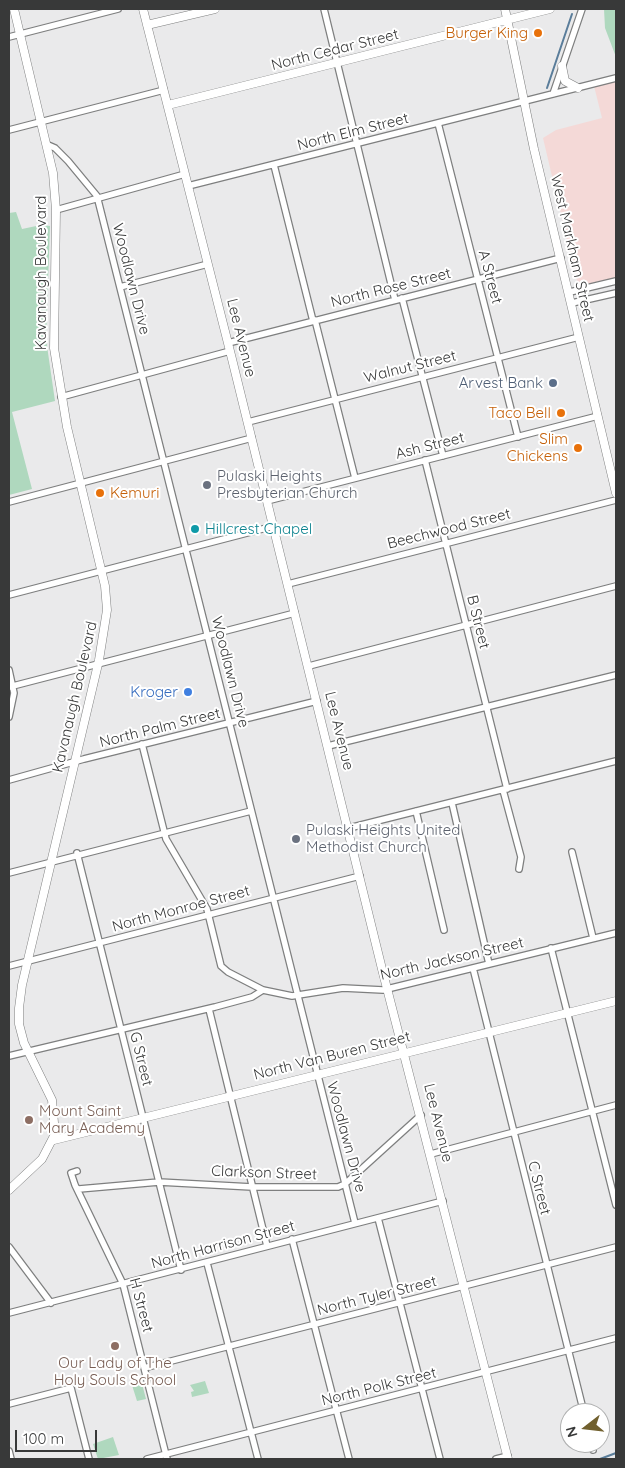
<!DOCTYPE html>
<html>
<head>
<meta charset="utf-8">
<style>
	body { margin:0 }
	#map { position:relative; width:625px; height:1468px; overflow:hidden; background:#eaeaeb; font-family:Quicksand,sans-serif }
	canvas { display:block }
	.frame { position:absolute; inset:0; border:10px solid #383939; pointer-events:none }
	.north { position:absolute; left:560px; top:1403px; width:50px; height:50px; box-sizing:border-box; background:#fff; border:1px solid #afb0b0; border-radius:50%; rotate:254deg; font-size:14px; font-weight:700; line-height:20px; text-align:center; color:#383939 }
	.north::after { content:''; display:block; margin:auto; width:18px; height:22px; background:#71602e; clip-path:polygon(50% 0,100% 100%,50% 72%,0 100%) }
	.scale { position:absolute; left:15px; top:1430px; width:82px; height:22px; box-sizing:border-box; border:2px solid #383939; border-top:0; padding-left:6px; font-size:15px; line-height:18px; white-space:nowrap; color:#383939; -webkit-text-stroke:4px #fff; paint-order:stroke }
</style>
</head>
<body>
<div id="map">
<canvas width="625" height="1468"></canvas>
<div class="frame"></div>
<div class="north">N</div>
<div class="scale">100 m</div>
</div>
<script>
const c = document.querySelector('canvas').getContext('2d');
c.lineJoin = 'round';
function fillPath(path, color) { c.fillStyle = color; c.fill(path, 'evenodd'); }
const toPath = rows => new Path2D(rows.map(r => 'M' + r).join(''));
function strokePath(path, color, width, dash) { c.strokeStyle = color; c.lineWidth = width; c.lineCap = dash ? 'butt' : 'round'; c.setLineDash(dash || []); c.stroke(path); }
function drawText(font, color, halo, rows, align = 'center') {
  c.font = font + ' Quicksand,sans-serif'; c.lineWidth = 4; c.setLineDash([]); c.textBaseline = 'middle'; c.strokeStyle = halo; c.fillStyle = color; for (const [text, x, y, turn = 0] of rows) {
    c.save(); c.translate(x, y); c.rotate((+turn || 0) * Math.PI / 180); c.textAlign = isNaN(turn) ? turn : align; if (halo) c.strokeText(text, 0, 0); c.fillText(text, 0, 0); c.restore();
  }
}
const medical = toPath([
	[616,80,616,278,582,285,578,283,575,274,543,138,556,130,602,118,594,86]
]);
const green = toPath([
	[604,9,616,9,616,57,605,28],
	[16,212,22,229,41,225,50,226,46,339,55,401,12,412,32,489,9,495,9,213],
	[141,1380,146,1399,137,1401,131,1382],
	[205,1381,209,1393,192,1397,191,1392,194,1391,190,1385],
	[113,1437,119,1455,98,1459,93,1444]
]);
const stream = toPath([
	[547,88,572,14],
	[600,1459,616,1453]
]);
const street = toPath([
	[324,9,395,300],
	[9,37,118,9],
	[553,94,582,9],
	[438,123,518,437],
	[9,130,164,90],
	[48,145,55,148,68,161,97,196,355,1223],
	[274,165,313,321],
	[188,186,616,78],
	[56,210,185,174],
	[120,287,208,264],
	[570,292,616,281],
	[402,298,443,456],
	[572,303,616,293],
	[315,320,355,478],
	[228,343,561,258],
	[61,397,230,351],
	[248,422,579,337],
	[425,460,507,789],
	[267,501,598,416],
	[9,502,252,438],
	[288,584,616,500],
	[9,595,274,526],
	[309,666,616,586],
	[9,670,14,693,9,717],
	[9,687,295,613],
	[142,744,166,839,207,909,221,966,228,972,263,990,292,996,343,988,383,990,616,933],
	[328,746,616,675],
	[9,780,84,759,317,701],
	[503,790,521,857,519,869],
	[452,803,489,964],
	[416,811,444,930],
	[349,828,616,761],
	[572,852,593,938],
	[77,853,181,1270],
	[9,873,251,811],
	[551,948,616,1205],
	[9,966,360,876],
	[473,968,584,1413],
	[209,1009,267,1246],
	[9,1056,215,1007,252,997,263,990],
	[431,1154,616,1105],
	[77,1171,71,1173,75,1185,123,1284,167,1459],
	[79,1189,159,1182,252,1187,338,1187,345,1184,421,1115],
	[378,1218,440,1459],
	[292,1239,349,1459],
	[9,1247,51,1303],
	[207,1263,258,1459],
	[9,1313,443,1201],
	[144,1368,616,1247],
	[9,1404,71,1388,89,1459],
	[591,1443,593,1450],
	[9,1451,11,1459],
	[147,1459,616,1338],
	[496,1459,508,1456]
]);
const secondary = toPath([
	[143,9,232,359,382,969,508,1459],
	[505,9,534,149,616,493],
	[147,25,215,9],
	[562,66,565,81,578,88],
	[168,105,550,9],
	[54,1140,616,1001],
	[9,1190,42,1159,55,1134,52,1100,24,1043,19,1024,19,1008,22,985,99,660,107,610,105,586,67,427,54,348,56,210,53,173,14,9]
]);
const markers = [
	[538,33,5,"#e8710a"],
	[553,383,5,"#5c6f8a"],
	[561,413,5,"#e8710a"],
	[578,448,5,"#e8710a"],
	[207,485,5,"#6b7280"],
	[100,493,5,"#e8710a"],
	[195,529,5,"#0f9aa8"],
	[188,692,5,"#3f7fe0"],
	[296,839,5,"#6b7280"],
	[29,1120,5,"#8d6e63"],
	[115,1346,5,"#8d6e63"]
];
const foodNames = [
	["Burger King",528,33],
	["Taco Bell",551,413],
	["Slim",568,439],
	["Chickens",568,456],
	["Kemuri",110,493,"left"]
];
const streetNames = [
	["North Cedar Street",335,50,-14],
	["North Elm Street",353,132,-14],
	["West Markham Street",572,248,77],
	["Kavanaugh Boulevard",41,273,-90],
	["A Street",490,277,75],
	["Woodlawn Drive",131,279,76],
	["North Rose Street",391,288,-14],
	["Lee Avenue",241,338,76],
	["Walnut Street",410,367,-14],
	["Ash Street",430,446,-14],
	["Beechwood Street",449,529,-14],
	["B Street",478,622,76],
	["Woodlawn Drive",230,672,76],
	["Kavanaugh Boulevard",75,697,-77],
	["North Palm Street",160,728,-14],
	["Lee Avenue",339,731,76],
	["North Monroe Street",181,909,-15],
	["North Jackson Street",452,959,-13],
	["North Van Buren Street",332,1056,-14],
	["G Street",141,1059,76],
	["Lee Avenue",438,1123,76],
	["Woodlawn Drive",346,1137,75],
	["Clarkson Street",264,1173,2],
	["C Street",539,1188,76],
	["North Harrison Street",223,1245,-15],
	["North Tyler Street",377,1296,-14],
	["H Street",141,1305,75],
	["North Polk Street",379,1387,-14]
];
const serviceNames = [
	["Arvest Bank",543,383]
];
const worshipNames = [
	["Pulaski Heights",217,476],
	["Presbyterian Church",217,493],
	["Pulaski Heights United",306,830],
	["Methodist Church",306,847]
];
const cultureNames = [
	["Hillcrest Chapel",205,529]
];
const shopNames = [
	["Kroger",178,692]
];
const educationNames = [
	["Mount Saint",39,1111],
	["Mary Academy",39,1128],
	["Our Lady of The",115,1363,"center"],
	["Holy Souls School",115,1380,"center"]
];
fillPath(medical, '#f4d9d7');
fillPath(green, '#afd8be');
strokePath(stream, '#5a7d9a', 2);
strokePath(street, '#7e7f7f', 8);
strokePath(secondary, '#7e7f7f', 9);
strokePath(street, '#fff', 5.5);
strokePath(secondary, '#fff', 8);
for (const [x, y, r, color] of markers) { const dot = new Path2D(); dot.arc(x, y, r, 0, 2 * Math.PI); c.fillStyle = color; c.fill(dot); strokePath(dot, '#fff', 2); }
drawText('15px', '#c56008', '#fff', foodNames, 'right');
drawText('15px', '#383939', '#fff', streetNames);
drawText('15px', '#4e5e75', '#fff', serviceNames, 'right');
drawText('15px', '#5b616d', '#fff', worshipNames, 'left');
drawText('15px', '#0d838f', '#fff', cultureNames, 'left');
drawText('15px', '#366cbe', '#fff', shopNames, 'right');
drawText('15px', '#785e54', '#fff', educationNames, 'left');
</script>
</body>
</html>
